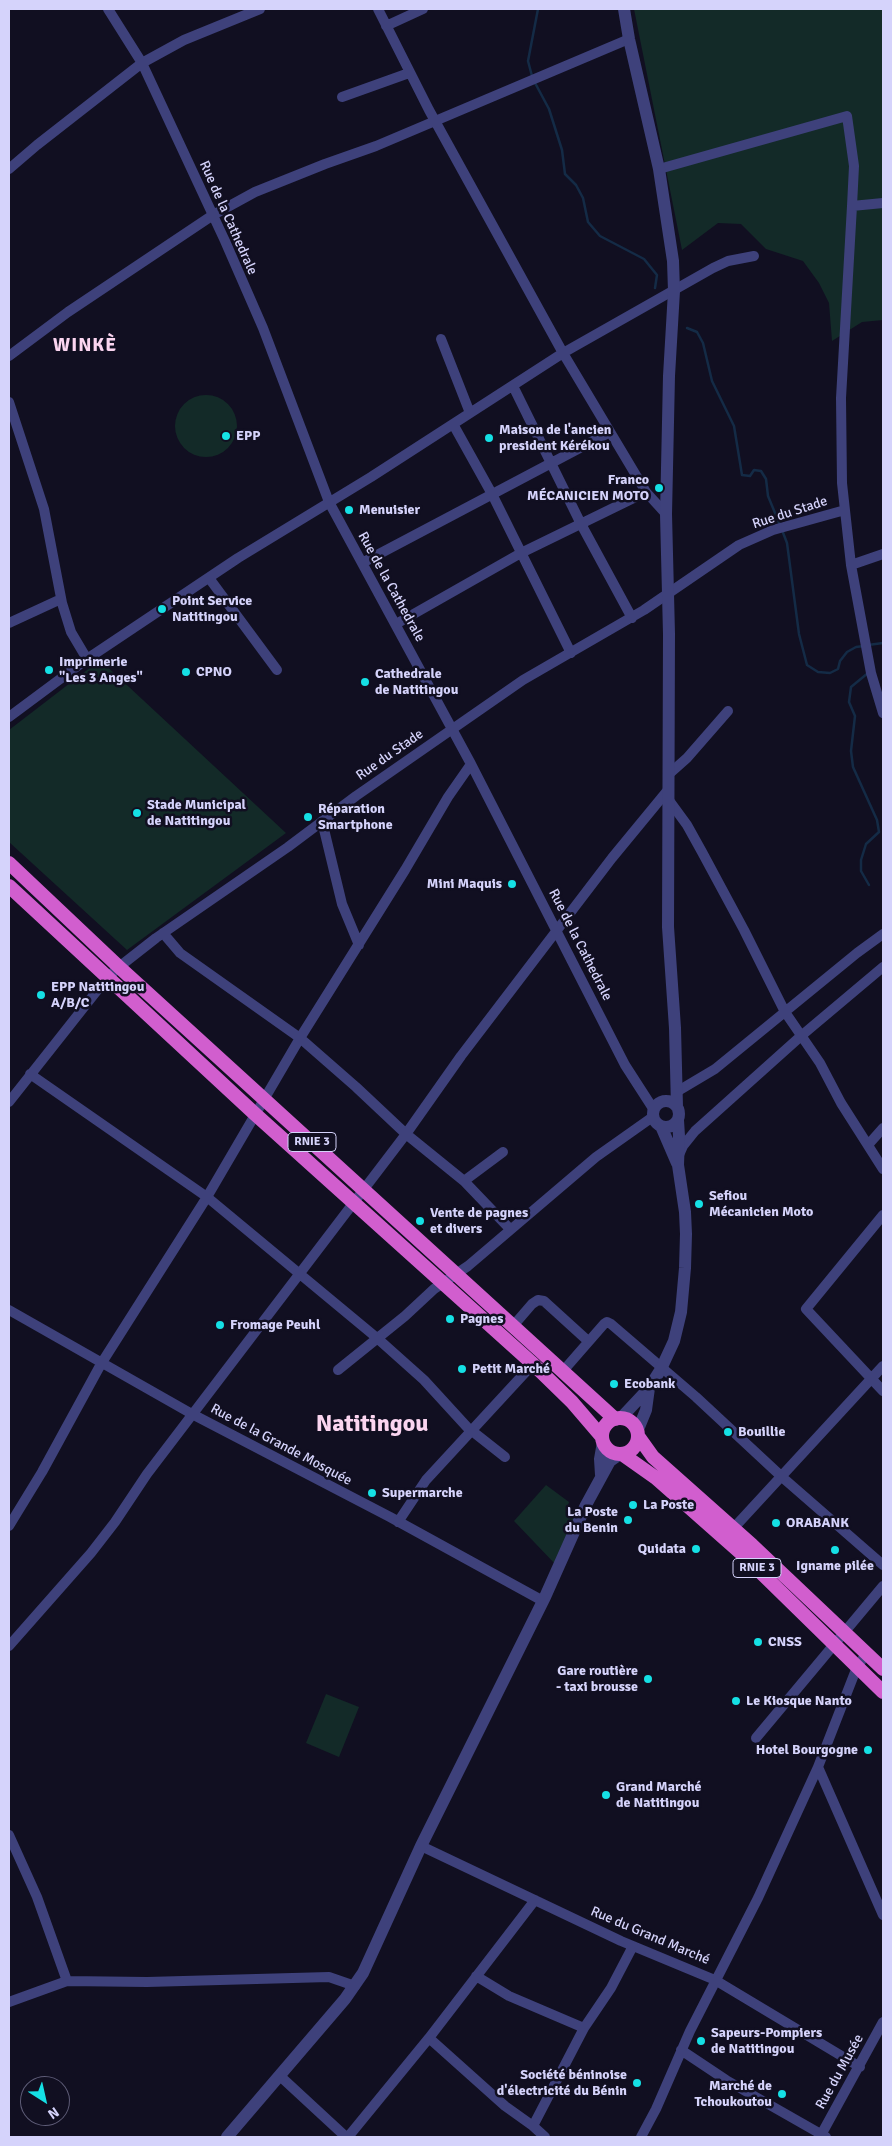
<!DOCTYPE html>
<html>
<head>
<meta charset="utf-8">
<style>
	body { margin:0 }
	#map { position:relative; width:892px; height:2146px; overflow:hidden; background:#110f21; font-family:Signika,sans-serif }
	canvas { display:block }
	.frame { position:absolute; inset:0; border:10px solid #d5d3fb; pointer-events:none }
	.north { position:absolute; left:20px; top:2076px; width:50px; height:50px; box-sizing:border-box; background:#110f21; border:1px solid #5f5d78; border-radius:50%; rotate:145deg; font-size:14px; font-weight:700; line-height:20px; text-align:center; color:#d5d3fb }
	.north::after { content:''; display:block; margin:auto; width:18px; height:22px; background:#15e0e5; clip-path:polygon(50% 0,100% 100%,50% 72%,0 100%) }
</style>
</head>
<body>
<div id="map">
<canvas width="892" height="2146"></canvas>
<div class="frame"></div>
<div class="north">N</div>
</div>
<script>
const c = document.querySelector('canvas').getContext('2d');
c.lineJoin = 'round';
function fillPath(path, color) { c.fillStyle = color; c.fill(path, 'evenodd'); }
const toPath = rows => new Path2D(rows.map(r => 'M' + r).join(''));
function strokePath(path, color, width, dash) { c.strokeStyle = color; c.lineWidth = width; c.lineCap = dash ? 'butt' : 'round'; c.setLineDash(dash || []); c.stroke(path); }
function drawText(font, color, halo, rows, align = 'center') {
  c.font = font + ' Signika,sans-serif'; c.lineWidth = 5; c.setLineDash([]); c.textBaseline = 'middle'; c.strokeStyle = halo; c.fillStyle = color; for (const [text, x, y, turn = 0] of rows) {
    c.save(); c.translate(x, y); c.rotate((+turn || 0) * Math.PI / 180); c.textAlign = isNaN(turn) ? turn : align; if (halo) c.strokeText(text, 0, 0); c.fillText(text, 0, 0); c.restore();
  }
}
const green = toPath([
	[634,9,883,9,883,320,862,322,832,341,829,303,819,283,803,261,766,249,741,224,718,223,682,250],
	'175 426a31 31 0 1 1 62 0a31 31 0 1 1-62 0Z',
	[100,660,286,833,127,950,9,842,9,730],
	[546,1485,569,1502,566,1511,579,1516,556,1565,514,1521],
	[326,1694,359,1707,339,1757,306,1743]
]);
const stream = toPath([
	[532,76,528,61,538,9],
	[534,81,549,109,562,150,565,174,576,185,583,198,588,222,600,236,644,259,657,275,655,288],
	[687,328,697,332,703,343,712,381,734,426,742,475,750,476,754,470,761,471,766,479,768,496,780,525],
	[782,530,787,543,799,634,807,665,818,672,830,673,838,669,840,661,847,652,856,647,864,646],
	[868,645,883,643],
	[868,673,851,687,849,702,855,716,851,751,853,767,877,820,879,832,866,844,861,860,861,871,869,885]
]);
const minor = toPath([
	[108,9,142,63,225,241,263,328,329,502,471,764,625,1065,654,1110],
	[378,9,429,110,563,353,646,492,666,514],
	[386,26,423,9],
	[342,97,409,73],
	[9,169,37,145,142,63,184,40,260,9],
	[659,169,847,116,854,166,852,206],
	[883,203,852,206,841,398,842,483,851,565,871,673,883,713],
	[441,339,470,413],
	[9,356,68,312,213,215,255,192,325,164,376,146,629,39],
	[513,386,581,524,632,618],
	[9,402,44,509,62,603,71,632,87,659],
	[453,424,492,494,571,653],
	[362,563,610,432],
	[851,565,883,554],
	[209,578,277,670],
	[9,623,61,599],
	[396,624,521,553,646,492],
	[9,717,87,659,238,558,371,477,563,353,713,268,728,261,754,256],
	[669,774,687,758,728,711],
	[668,799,687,825,702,852,744,930,785,1012,820,1063,841,1103,883,1169],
	[322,821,342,904,359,945],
	[163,933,180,953,300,1038,356,1087,406,1134,464,1181,510,1229],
	[30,1074,207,1197,377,1338,424,1380,467,1427,505,1457],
	[678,1091,715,1069,857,953,883,934],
	[9,1102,107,978,119,967,156,938,288,847,356,796,523,680,644,610,739,545,773,530,845,510],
	[868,1145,883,1128],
	[679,1155,683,1146,695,1131,801,1036,883,967],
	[464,1181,503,1152],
	[883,1215,806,1309,883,1391],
	[9,1310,192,1414,390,1517,543,1601],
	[513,1326,532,1304,538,1300,544,1301,588,1341],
	[338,1370,405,1316,434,1289,468,1266,596,1157,654,1116],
	[563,1371,604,1324,607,1322,611,1324,696,1397,782,1477,883,1565],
	[398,1522,426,1480,533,1364],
	[9,1526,42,1472,101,1364,207,1197,300,1038,405,870,448,797,471,764],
	[730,1532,883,1366],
	[9,1646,91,1553,115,1522,147,1474,406,1134,461,1056,612,858,668,790],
	[756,1738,883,1586],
	[818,1767,883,1915],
	[9,1835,37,1897,67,1981],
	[421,1846,621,1941,715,1980,860,2067],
	[476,1976,509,1996,584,2028],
	[9,2002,67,1981,147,1982,329,1977,355,1986],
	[429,2038,505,2106,533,2126],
	[681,2050,726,2080,826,2137],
	[280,2076,346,2137],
	[821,2135,883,2022],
	[348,2137,429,2038,535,1900],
	[545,2137,533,2126,584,2028,611,1988,633,1946],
	[641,2137,656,2109,690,2031,758,1898,818,1767,857,1667,866,1654]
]);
const tertiary = toPath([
	[624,9,629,39,659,169,673,261,674,291,669,376,666,514,669,634,668,927,675,1028,677,1107],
	'653 1114a13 13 0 1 1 26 0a13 13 0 1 1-26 0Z',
	[661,1126,677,1163],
	[620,1419,649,1388,661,1369,674,1341,681,1312,685,1268,686,1234,685,1212,678,1165,679,1136,678,1120],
	[637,1432,646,1410,649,1388],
	[601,1475,600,1459,603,1442],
	[227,2137,345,1999,363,1973,421,1846,545,1597,586,1505,610,1461,620,1454]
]);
const trunk = toPath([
	[9,863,119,967,615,1419],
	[9,886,255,1114,533,1364,572,1402,602,1437],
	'602 1436a18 18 0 1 1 36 0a18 18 0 1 1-36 0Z',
	[638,1436,653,1457,752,1545,883,1669],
	[622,1454,656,1478,742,1554,883,1692]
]);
const markers = [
	[226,436,5,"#15e0e5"],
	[489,438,5,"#15e0e5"],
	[659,488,5,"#15e0e5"],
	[349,510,5,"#15e0e5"],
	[162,609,5,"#15e0e5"],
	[49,670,5,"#15e0e5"],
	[186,672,5,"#15e0e5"],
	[365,682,5,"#15e0e5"],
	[137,813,5,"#15e0e5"],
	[308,817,5,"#15e0e5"],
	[512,884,5,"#15e0e5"],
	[41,995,5,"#15e0e5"],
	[699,1204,5,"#15e0e5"],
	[420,1221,5,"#15e0e5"],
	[450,1319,5,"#15e0e5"],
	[220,1325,5,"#15e0e5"],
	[462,1369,5,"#15e0e5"],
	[614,1384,5,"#15e0e5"],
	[728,1432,5,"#15e0e5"],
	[372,1493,5,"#15e0e5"],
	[633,1505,5,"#15e0e5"],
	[628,1520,5,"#15e0e5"],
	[776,1523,5,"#15e0e5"],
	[696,1549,5,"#15e0e5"],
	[835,1550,5,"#15e0e5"],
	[758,1642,5,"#15e0e5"],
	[648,1679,5,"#15e0e5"],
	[736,1701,5,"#15e0e5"],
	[868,1750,5,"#15e0e5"],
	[606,1795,5,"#15e0e5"],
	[701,2041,5,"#15e0e5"],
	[637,2083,5,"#15e0e5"],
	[782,2094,5,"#15e0e5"]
];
const shields = [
	[312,1142,48],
	[757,1568,48]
];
const shieldNames = [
	["RNIE 3",312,1142],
	["RNIE 3",757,1568]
];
const streetNames = [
	["Rue de la Cathedrale",228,218,66],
	["Rue du Stade",790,513,-18],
	["Rue de la Cathedrale",391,587,61],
	["Rue du Stade",390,755,-35],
	["Rue de la Cathedrale",580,945,63],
	["Rue de la Grande Mosquée",281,1445,28],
	["Rue du Grand Marché",650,1936,23],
	["Rue du Musée",840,2072,-61]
];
const poiNames = [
	["Maison de l'ancien",499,430],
	["president Kérékou",499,446],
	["EPP",236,436],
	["Franco",649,480,"right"],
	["MÉCANICIEN MOTO",649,496,"right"],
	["Menuisier",359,510],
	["Point Service",172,601],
	["Natitingou",172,617],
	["Imprimerie",59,662],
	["\"Les 3 Anges\"",59,678],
	["CPNO",196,672],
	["Cathedrale",375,674],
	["de Natitingou",375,690],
	["Stade Municipal",147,805],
	["de Natitingou",147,821],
	["Réparation",318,809],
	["Smartphone",318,825],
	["Mini Maquis",502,884,"right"],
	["EPP Natitingou",51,987],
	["A/B/C",51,1003],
	["Sefiou",709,1196],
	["Mécanicien Moto",709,1212],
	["Vente de pagnes",430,1213],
	["et divers",430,1229],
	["Pagnes",460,1319],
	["Fromage Peuhl",230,1325],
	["Petit Marché",472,1369],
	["Ecobank",624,1384],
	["Bouillie",738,1432],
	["Supermarche",382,1493],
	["La Poste",643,1505],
	["La Poste",618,1512,"right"],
	["du Benin",618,1528,"right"],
	["ORABANK",786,1523],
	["Quidata",686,1549,"right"],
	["Igname pilée",835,1566,"center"],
	["CNSS",768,1642],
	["Gare routière",638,1671,"right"],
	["- taxi brousse",638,1687,"right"],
	["Le Kiosque Nanto",746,1701],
	["Hotel Bourgogne",858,1750,"right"],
	["Grand Marché",616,1787],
	["de Natitingou",616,1803],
	["Sapeurs-Pompiers",711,2033],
	["de Natitingou",711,2049],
	["Société béninoise",627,2075,"right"],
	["d'électricité du Bénin",627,2091,"right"],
	["Marché de",772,2086,"right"],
	["Tchoukoutou",772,2102,"right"]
];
const districtNames = [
	["WINKÈ",85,346]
];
const townNames = [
	["Natitingou",372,1425]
];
fillPath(green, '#132a28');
strokePath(stream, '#142b46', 2.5);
strokePath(minor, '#3e417b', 10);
strokePath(tertiary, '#3e417b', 12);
strokePath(trunk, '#d15ece', 14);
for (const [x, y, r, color] of markers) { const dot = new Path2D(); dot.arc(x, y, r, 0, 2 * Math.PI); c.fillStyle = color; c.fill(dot); strokePath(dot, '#110f21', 2); }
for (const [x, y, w] of shields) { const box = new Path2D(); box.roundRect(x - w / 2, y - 9.5, w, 19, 4); c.fillStyle = '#110f21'; c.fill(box); strokePath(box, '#d5d3fb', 1); }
drawText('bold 12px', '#d5d3fb', null, shieldNames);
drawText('14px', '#d5d3fb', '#110f21', streetNames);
drawText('bold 14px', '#d5d3fb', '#110f21', poiNames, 'left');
c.letterSpacing = '1px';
drawText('bold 19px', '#fbd5f0', '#110f21', districtNames);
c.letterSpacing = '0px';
drawText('bold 24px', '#fbd5f0', '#110f21', townNames);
</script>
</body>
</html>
